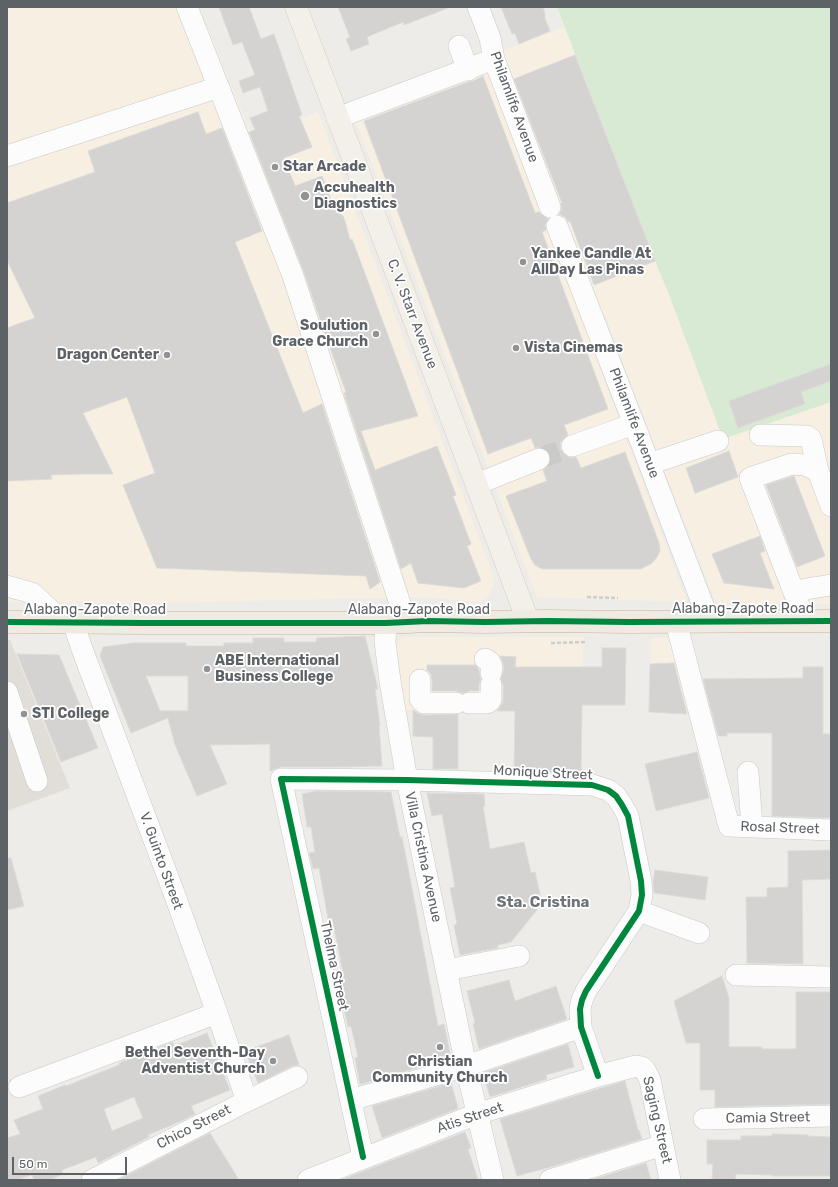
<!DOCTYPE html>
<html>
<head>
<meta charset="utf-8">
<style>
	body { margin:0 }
	#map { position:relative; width:838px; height:1187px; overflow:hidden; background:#eeece8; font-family:Rubik,sans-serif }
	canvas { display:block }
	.frame { position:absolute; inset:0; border:8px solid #5d6267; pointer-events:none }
	.scale { position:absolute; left:12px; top:1157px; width:115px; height:18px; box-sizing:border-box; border:2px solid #5d6267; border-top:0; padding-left:5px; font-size:12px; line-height:14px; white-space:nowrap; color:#5d6267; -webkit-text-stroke:3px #fff; paint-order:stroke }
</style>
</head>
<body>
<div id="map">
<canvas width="838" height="1187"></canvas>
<div class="frame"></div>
<div class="scale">50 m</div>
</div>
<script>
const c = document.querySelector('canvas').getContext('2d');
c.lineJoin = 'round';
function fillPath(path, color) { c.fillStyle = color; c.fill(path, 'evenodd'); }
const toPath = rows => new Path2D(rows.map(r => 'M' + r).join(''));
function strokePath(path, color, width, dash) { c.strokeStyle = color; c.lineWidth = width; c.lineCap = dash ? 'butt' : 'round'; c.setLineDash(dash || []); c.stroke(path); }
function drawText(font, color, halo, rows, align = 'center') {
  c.font = font + ' Rubik,sans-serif'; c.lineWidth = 3.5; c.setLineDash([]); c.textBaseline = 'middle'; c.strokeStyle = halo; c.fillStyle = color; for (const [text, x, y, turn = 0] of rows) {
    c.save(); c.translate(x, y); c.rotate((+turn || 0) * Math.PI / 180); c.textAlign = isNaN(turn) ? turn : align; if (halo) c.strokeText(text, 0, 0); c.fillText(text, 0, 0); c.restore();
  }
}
const commercial = toPath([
	[7,7,199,7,250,131,300,119,318,112,491,570,493,578,493,586,490,593,487,598,480,602,424,597,154,603,7,602],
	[557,7,831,246,831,604,718,603,714,599,605,316,584,325,687,602,537,597,356,122,500,52,564,27],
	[408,637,583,637,581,774,514,774,515,711,403,710,394,647,397,642,401,639],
	[651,638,676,638,693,714,649,712]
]);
const education = toPath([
	[7,640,10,640,70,788,7,811]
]);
const green = toPath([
	[557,7,831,7,831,402,723,439,668,292,655,261]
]);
const building = toPath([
	[219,7,249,7,261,39,274,34,302,115,299,116,312,147,284,158,295,186,322,176,333,205,336,206,338,212,343,216,345,221,350,240,352,239,418,416,361,431,375,470,437,446,456,495,453,496,471,544,467,546,481,581,464,588,418,583,411,563,401,569,344,393,346,392,323,328,304,272,249,132,255,130,250,118,268,111,260,87,243,93,239,81,255,75,242,42,233,45,219,7],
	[338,7,448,7,448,8,404,25,403,22,367,37,369,44,351,51,346,39,350,37,338,7],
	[501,7,543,7,545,14,545,19,550,31,519,44,515,33,512,34,501,7],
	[575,55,655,261,594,285,570,221,568,222,565,217,559,214,562,209,561,203,562,203,514,79,575,55],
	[483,76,535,213,539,212,543,216,548,219,545,225,546,230,542,232,608,409,564,425,568,435,563,439,560,443,561,450,565,455,570,458,576,457,581,468,625,452,659,543,660,551,657,557,652,563,641,569,542,569,535,565,531,559,506,496,547,481,543,470,549,466,551,460,550,455,546,449,540,447,535,448,531,438,488,454,364,121,468,82,473,81,483,76],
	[198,112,206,134,222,128,262,231,235,242,303,413,322,404,380,582,370,589,366,576,157,568,123,485,155,473,127,397,83,413,113,474,79,474,50,475,52,479,7,481,7,328,35,318,7,260,7,203,95,172,88,151,198,112],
	[831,364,831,381,801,392,805,404,738,428,729,401,831,364],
	[729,451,738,477,695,493,686,468,729,451],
	[794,476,825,556,797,567,766,485,794,476],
	[760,536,765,551,760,553,774,589,724,583,712,554,760,536],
	[365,636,378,689,375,689,380,726,379,726,382,766,341,767,281,767,270,771,270,744,210,745,227,784,197,796,175,745,168,718,131,733,100,656,103,647,133,643,186,643,186,646,224,646,224,643,253,643,253,638,284,638,284,642,316,642,317,638,365,636],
	[146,676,188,676,188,711,160,711,146,676],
	[602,648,626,648,625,705,582,705,581,773,514,771,515,711,497,711,502,704,503,699,503,685,501,679,504,669,503,663,500,656,516,657,515,667,602,667,602,648],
	[17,654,59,655,98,748,61,762,17,654],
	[674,663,687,714,649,712,650,664,674,663],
	[427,665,475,665,479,670,480,677,481,679,479,685,479,691,469,691,462,693,456,691,432,691,432,680,431,674,427,670,427,665],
	[803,667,823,667,823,734,831,734,831,818,772,816,772,733,727,733,727,736,718,736,703,679,803,678,803,667],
	[413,710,419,714,424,715,458,714,458,769,433,769,433,737,413,736,413,710],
	[697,752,709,798,656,811,645,764,697,752],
	[316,791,391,792,400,837,402,837,407,862,438,1026,444,1024,451,1058,365,1083,360,1084,355,1058,358,1057,351,1026,348,1027,336,974,343,973,332,918,328,919,319,868,313,869,309,853,315,852,311,827,307,827,302,794,316,791],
	[427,793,484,794,485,806,483,806,490,849,524,842,531,873,535,872,541,899,536,900,537,910,511,942,498,945,498,948,460,955,454,925,457,924,450,888,455,887,442,814,432,816,427,793],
	[831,850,831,879,802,880,803,964,747,963,746,897,767,897,767,888,788,887,788,851,831,850],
	[7,858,11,858,24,906,7,910,7,858],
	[655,870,708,877,705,900,654,893,653,881,655,870],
	[722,976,729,998,729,1047,762,1047,762,1049,796,1049,796,992,831,992,831,1104,715,1107,715,1090,700,1090,700,1043,686,1043,674,1001,722,976],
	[509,980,515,1001,556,986,567,1019,479,1049,473,1024,475,1023,467,991,509,980],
	[207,1033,230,1090,191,1106,195,1114,181,1121,148,1135,149,1137,98,1163,96,1157,62,1170,63,1174,49,1180,34,1180,32,1175,15,1180,7,1180,7,1138,20,1134,14,1120,43,1109,38,1096,65,1085,66,1086,119,1065,119,1063,173,1042,174,1046,207,1033],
	[134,1097,143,1118,112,1131,104,1109,134,1097],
	[289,1035,299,1065,292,1066,258,1083,245,1051,289,1035],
	[568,1044,574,1067,546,1075,547,1079,490,1097,483,1073,568,1044],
	[625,1081,638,1130,639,1130,642,1139,554,1166,517,1176,500,1119,601,1088,625,1081],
	[451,1083,458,1108,457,1109,382,1138,372,1106,451,1083],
	[465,1132,471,1148,468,1149,478,1180,341,1180,465,1132],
	[210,1133,239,1180,118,1180,210,1133],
	[772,1134,808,1135,808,1136,831,1137,831,1176,772,1176,772,1175,736,1174,735,1180,712,1180,713,1164,707,1164,707,1140,741,1140,741,1136,772,1136,772,1134],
	[646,1163,651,1180,591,1180,646,1163]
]);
const minorTunnel = toPath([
	[539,459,572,446]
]);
const path = toPath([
	[587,597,618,598],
	[551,643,586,642]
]);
const minor = toPath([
	[187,7,293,276,406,622],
	[478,7,490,38,494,59,550,207],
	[459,46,468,70],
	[337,118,494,59],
	[7,156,219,87],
	[557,226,634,424,709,621],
	[760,435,807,436,811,439,818,471,831,506],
	[572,446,634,424],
	[649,464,718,441],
	[477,484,539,459],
	[7,586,32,593,62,621],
	[794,593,806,589,831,585],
	[805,621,750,478,792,464,805,465,818,471],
	[73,622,82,649,174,893,217,1013,247,1101],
	[676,622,729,826,831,830],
	[386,623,385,642,390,681,407,780,466,1066,493,1180],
	[485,659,490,662,492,667,491,673],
	[420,680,420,699,424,703,456,703],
	[7,692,37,781],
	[469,703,487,703,490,701,491,699,491,685],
	[748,772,752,827],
	[639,911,699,933],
	[447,970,519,956],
	[736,975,831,977],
	[19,1087,217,1013],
	[351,1100,466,1066,581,1027],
	[704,1119,831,1116],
	[363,1157,281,779,407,780,592,785,608,790,616,796,622,805,628,816,641,881,642,895,639,911,586,991,582,1000,580,1009,581,1027,598,1076],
	[92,1180,247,1101,297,1077],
	[308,1180,477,1114,598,1076,636,1066,642,1067,645,1070,650,1080,670,1180],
	[550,1180,663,1145]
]);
const major = toPath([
	[296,7,528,621]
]);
const highway = toPath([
	[7,622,145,623,386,623,428,621,485,622,547,621,629,622,831,621]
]);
const cycleway = toPath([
	[7,622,145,623,386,623,428,621,485,622,547,621,629,622,831,621],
	[363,1157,281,779,407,780,592,785,608,790,616,796,622,805,628,816,641,881,642,895,639,911,586,991,582,1000,580,1009,581,1027,598,1076]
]);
const markers = [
	[275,167,4,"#909294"],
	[305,196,5,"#909294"],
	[523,262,4,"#909294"],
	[376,334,4,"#909294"],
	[516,348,4,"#909294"],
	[167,355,4,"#909294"],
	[207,669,4,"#909294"],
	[24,714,4,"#909294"],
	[440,1047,4,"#909294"],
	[273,1061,4,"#909294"]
];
const streetNames = [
	["Philamlife Avenue",514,107,70],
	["C. V. Starr Avenue",412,314,69],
	["Philamlife Avenue",634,423,69],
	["Alabang-Zapote Road",743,609],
	["Alabang-Zapote Road",95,610],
	["Alabang-Zapote Road",419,610],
	["Monique Street",543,773,3],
	["Rosal Street",780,828,2],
	["Villa Cristina Avenue",423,857,78],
	["V. Guinto Street",161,861,70],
	["Thelma Street",334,966,78],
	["Atis Street",470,1118,-19],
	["Camia Street",768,1118,-1],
	["Saging Street",657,1120,77],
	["Chico Street",194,1127,-27]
];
const poiNames = [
	["Star Arcade",283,167],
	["Accuhealth",314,188],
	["Diagnostics",314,204],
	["Yankee Candle At",531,254],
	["AllDay Las Pinas",531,270],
	["Soulution",368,326,"right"],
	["Grace Church",368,342,"right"],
	["Vista Cinemas",524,348],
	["Dragon Center",159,355,"right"],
	["ABE International",215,661],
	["Business College",215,677],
	["STI College",32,714],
	["Bethel Seventh-Day",265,1053,"right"],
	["Adventist Church",265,1069,"right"],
	["Christian",440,1062,"center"],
	["Community Church",440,1078,"center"]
];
const neighbourhoodNames = [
	["Sta. Cristina",543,903]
];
fillPath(commercial, '#f7f0e2');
fillPath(education, '#e1ded8');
fillPath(green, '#d8ead3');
fillPath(building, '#d4d3d1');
strokePath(building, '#dddbd8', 1);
strokePath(minorTunnel, '#cacac8', 21, [21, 10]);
strokePath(minor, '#c9c9c9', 22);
strokePath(major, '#d6cab6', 23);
strokePath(highway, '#c6b394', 23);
strokePath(path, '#cacfcb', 2.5, [4, 2]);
strokePath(minor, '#fcfcfc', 21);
strokePath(major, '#f3f0e9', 22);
strokePath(highway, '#f0ebe2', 22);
strokePath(cycleway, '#00873e', 6);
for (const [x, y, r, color] of markers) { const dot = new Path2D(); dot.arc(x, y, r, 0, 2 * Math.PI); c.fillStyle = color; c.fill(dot); strokePath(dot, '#fff', 1.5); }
drawText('14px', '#5d6267', '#fff', streetNames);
drawText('bold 14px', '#5d6267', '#fff', poiNames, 'left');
drawText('bold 15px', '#6e7479', '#fff', neighbourhoodNames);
</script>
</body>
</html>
